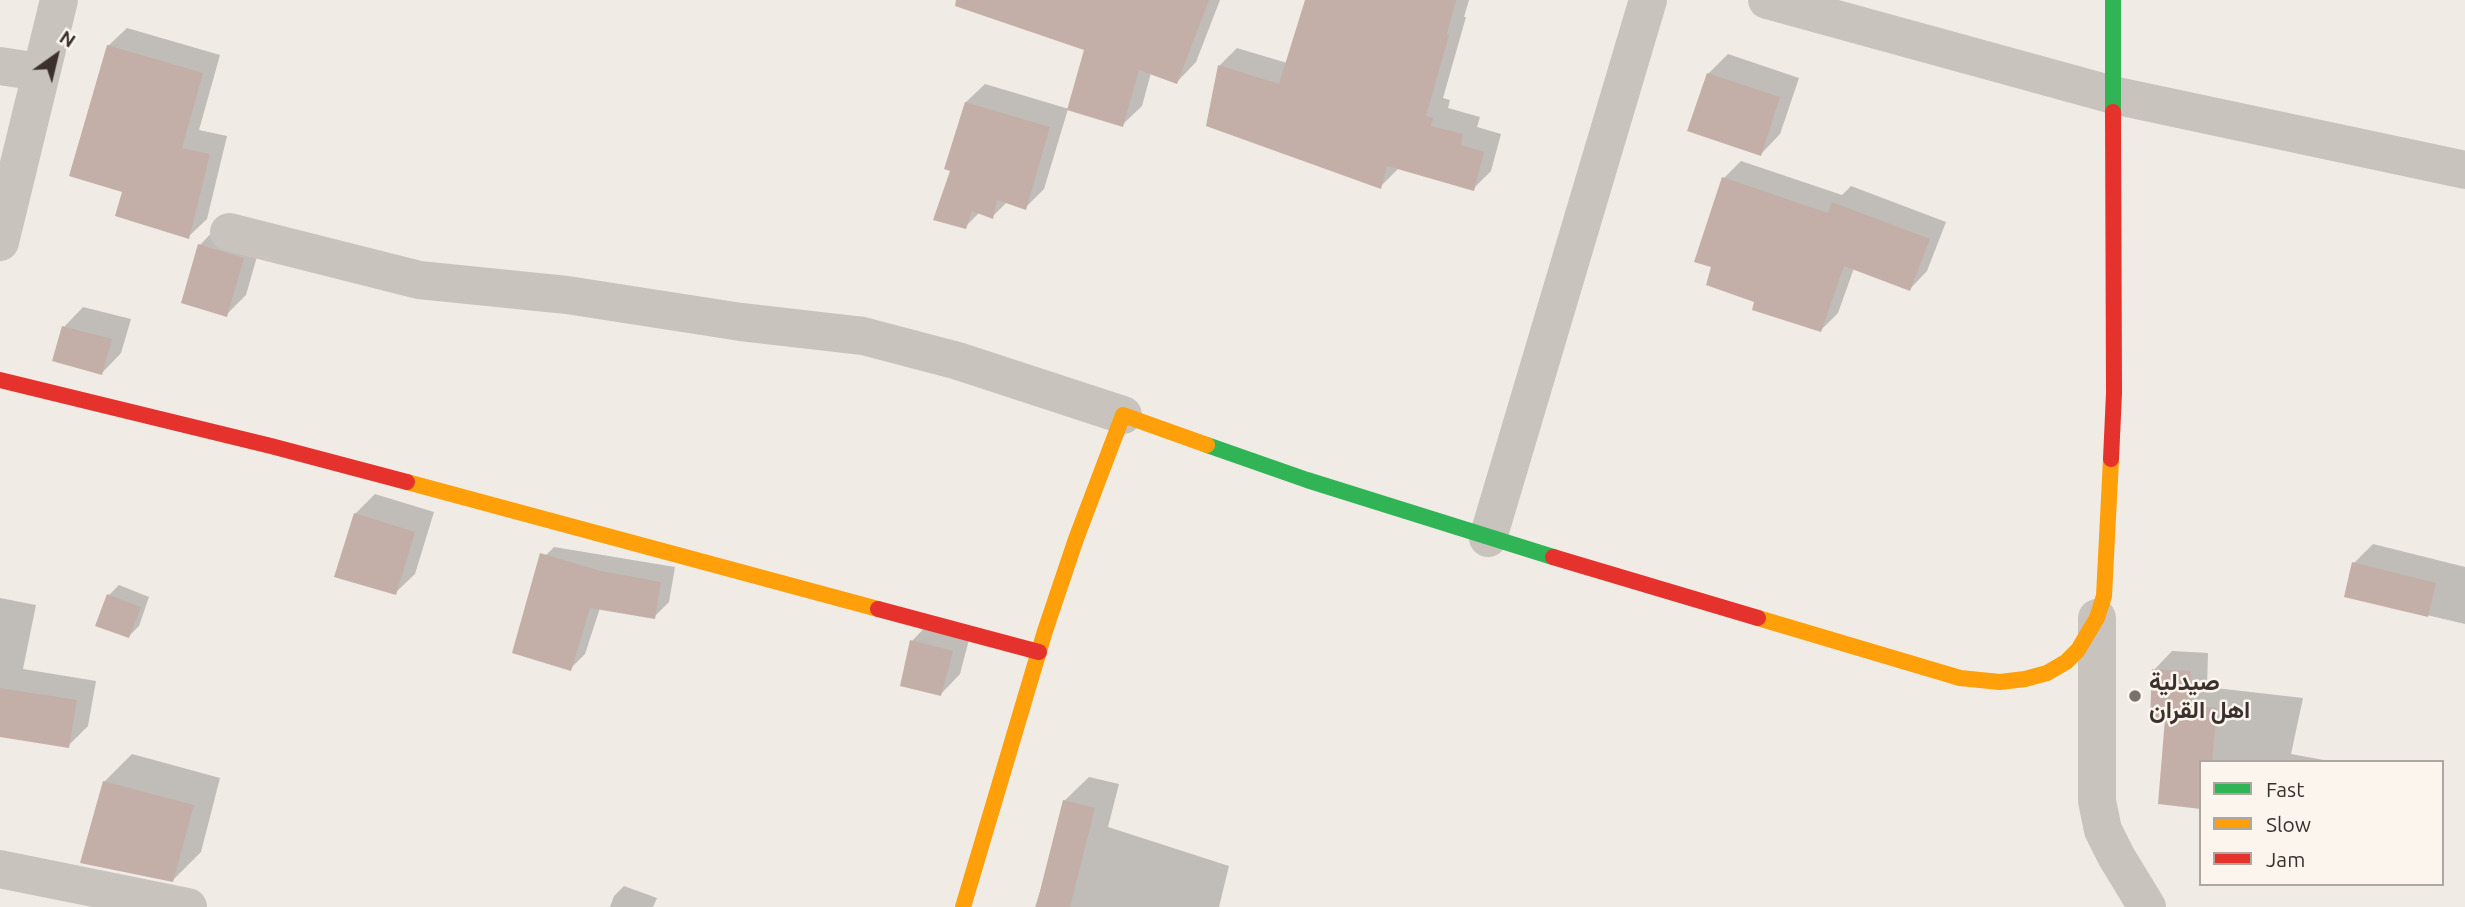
<!DOCTYPE html>
<html>
<head>
<meta charset="utf-8">
<style>
	body { margin:0 }
	#map { position:relative; width:2465px; height:907px; overflow:hidden; background:#f0ebe5; font-family:Ubuntu,sans-serif }
	canvas { display:block }
	.legend { position:absolute; left:2199px; top:760px; width:245px; height:126px; box-sizing:border-box; background:#fbf5ee; border:2px solid #aea6a0; margin:0; padding:9px 12px; list-style:none; font-size:21px; color:#3b302b }
	.legend li { display:flex; align-items:center; gap:14px; height:35px }
	.legend b { width:35px; border:2px solid #aea6a0 }
	.north { position:absolute; left:21px; top:21px; width:70px; height:70px; -webkit-text-stroke:5px #fbf5ee; paint-order:stroke; rotate:34deg; font-size:19px; font-weight:700; line-height:28px; text-align:center; color:#3b302b }
	.north::after { content:''; display:block; margin:auto; width:24px; height:32px; background:#3b302b; clip-path:polygon(50% 0,100% 100%,50% 72%,0 100%) }
</style>
</head>
<body>
<div id="map">
<canvas width="2465" height="907"></canvas>
<ul class="legend">
<li><b style="height:9px;background:#30b455"></b>Fast</li>
<li><b style="height:9px;background:#ff9f0a"></b>Slow</li>
<li><b style="height:9px;background:#e5322d"></b>Jam</li>
</ul>
<div class="north">N</div>
</div>
<script>
const c = document.querySelector('canvas').getContext('2d');
c.lineJoin = 'round';
function fillPath(path, color) { c.fillStyle = color; c.fill(path, 'evenodd'); }
const toPath = rows => new Path2D(rows.map(r => 'M' + r).join(''));
function strokePath(path, color, width, dash) { c.strokeStyle = color; c.lineWidth = width; c.lineCap = dash ? 'butt' : 'round'; c.setLineDash(dash || []); c.stroke(path); }
function drawText(font, color, halo, rows, align = 'center') {
  c.font = font + ' Ubuntu,Vazirmatn,sans-serif'; c.lineWidth = 5; c.setLineDash([]); c.textBaseline = 'middle'; c.strokeStyle = halo; c.fillStyle = color; for (const [text, x, y, turn = 0] of rows) {
    c.save(); c.translate(x, y); c.rotate((+turn || 0) * Math.PI / 180); c.textAlign = isNaN(turn) ? turn : align; if (halo) c.strokeText(text, 0, 0); c.fillText(text, 0, 0); c.restore();
  }
}
const shadow = toPath([
	[968,0,1220,0,1196,62,1177,82,1151,73,1142,106,1122,125,1068,109,1044,189,1025,208,1007,202,992,217,980,212,965,227,952,170,966,102,985,84,1069,109,1086,49],
	[1307,0,1469,0,1464,17,1466,17,1443,98,1450,100,1448,108,1480,117,1477,127,1501,134,1491,171,1473,189,1399,168,1380,187,1208,125,1220,65,1237,48,1287,63],
	[127,28,220,55,199,130,227,136,207,219,188,237,124,190,108,46],
	[1728,54,1799,78,1780,134,1761,154,1708,74],
	[1741,161,1842,195,1851,186,1946,222,1927,271,1910,289,1854,268,1838,313,1821,330,1757,300,1713,266,1724,178],
	[219,225,262,239,246,295,226,315,200,245],
	[83,307,131,319,121,353,102,373,64,327],
	[375,494,434,512,415,574,395,593,355,514],
	[2373,544,2465,567,2465,624,2346,596,2354,563],
	[554,547,675,567,669,602,654,617,600,608,585,654,570,669,539,562],
	[119,585,149,597,139,626,129,636,109,595],
	[0,598,36,605,23,669,96,681,88,726,68,746,0,735],
	[931,621,971,632,960,674,941,694,912,641],
	[2172,651,2208,653,2207,687,2303,698,2291,754,2335,762,2201,762,2167,717,2154,670],
	[132,754,220,778,201,852,173,880,104,782],
	[1089,777,1119,784,1108,827,1229,866,1219,907,1035,907,1048,867,1064,801],
	[624,886,657,898,653,907,610,907,614,896]
]);
const building = toPath([
	[956,0,1209,0,1177,84,1139,70,1123,127,1067,110,1084,50,955,6],
	[1305,0,1456,0,1447,34,1449,35,1426,116,1433,118,1431,126,1463,134,1461,145,1484,152,1474,191,1387,166,1381,189,1206,126,1218,65,1279,84],
	[107,45,203,73,182,148,210,154,189,239,115,216,122,192,69,176],
	[1707,73,1780,97,1761,156,1687,131],
	[965,102,1050,127,1026,210,997,200,993,219,972,211,966,229,933,220,950,171,944,169],
	[1722,177,1828,213,1832,202,1930,239,1910,291,1844,266,1821,332,1752,310,1754,302,1706,285,1711,267,1694,262],
	[198,244,244,258,227,317,181,303],
	[62,326,112,339,102,375,52,361],
	[354,513,415,532,396,595,334,577],
	[540,553,601,571,661,582,655,619,590,608,571,671,512,653],
	[2352,562,2436,583,2428,617,2344,597],
	[107,594,141,607,129,638,95,626],
	[910,640,953,651,941,696,900,686],
	[2152,669,2191,671,2190,705,2217,708,2212,762,2201,762,2201,809,2158,804,2165,719,2150,718],
	[0,688,77,700,69,748,0,737],
	[103,781,194,805,173,882,80,863],
	[1063,800,1095,808,1070,907,1036,907]
]);
const street = toPath([
	[1767,0,2113,95,2465,170],
	[0,66,40,72],
	[229,232,419,280,567,295,741,322,863,336,958,361,1123,415],
	[0,242,59,0],
	[1488,538,1648,0],
	[2097,618,2097,801,2103,830,2116,856,2147,907],
	[0,869,188,907]
]);
const fast = toPath([
	[2113,0,2113,112],
	[1207,445,1307,480,1553,557]
]);
const slow = toPath([
	[407,482,878,609],
	[1758,618,1960,678,2000,682,2025,679,2047,673,2066,662,2078,650,2097,618,2104,596,2111,459],
	[963,907,1045,631,1076,539,1123,415,1207,445]
]);
const jam = toPath([
	[0,380,271,446,407,482],
	[2111,459,2114,393,2113,112],
	[1553,557,1758,618],
	[878,609,1039,652]
]);
const markers = [
	[2135,696,7,"#7a716c"]
];
const poiNames = [
	["صيدلية",2149,682],
	["اهل القران",2149,710]
];
fillPath(shadow, '#0003');
fillPath(building, '#c3afa7');
strokePath(street, '#c9c3be', 38);
strokePath(fast, '#30b455', 16);
strokePath(slow, '#ff9f0a', 16);
strokePath(jam, '#e5322d', 16);
for (const [x, y, r, color] of markers) { const dot = new Path2D(); dot.arc(x, y, r, 0, 2 * Math.PI); c.fillStyle = color; c.fill(dot); strokePath(dot, '#fbf5ee', 2.5); }
drawText('bold 24px', '#3b302b', '#fbf5ee', poiNames, 'left');
</script>
</body>
</html>
